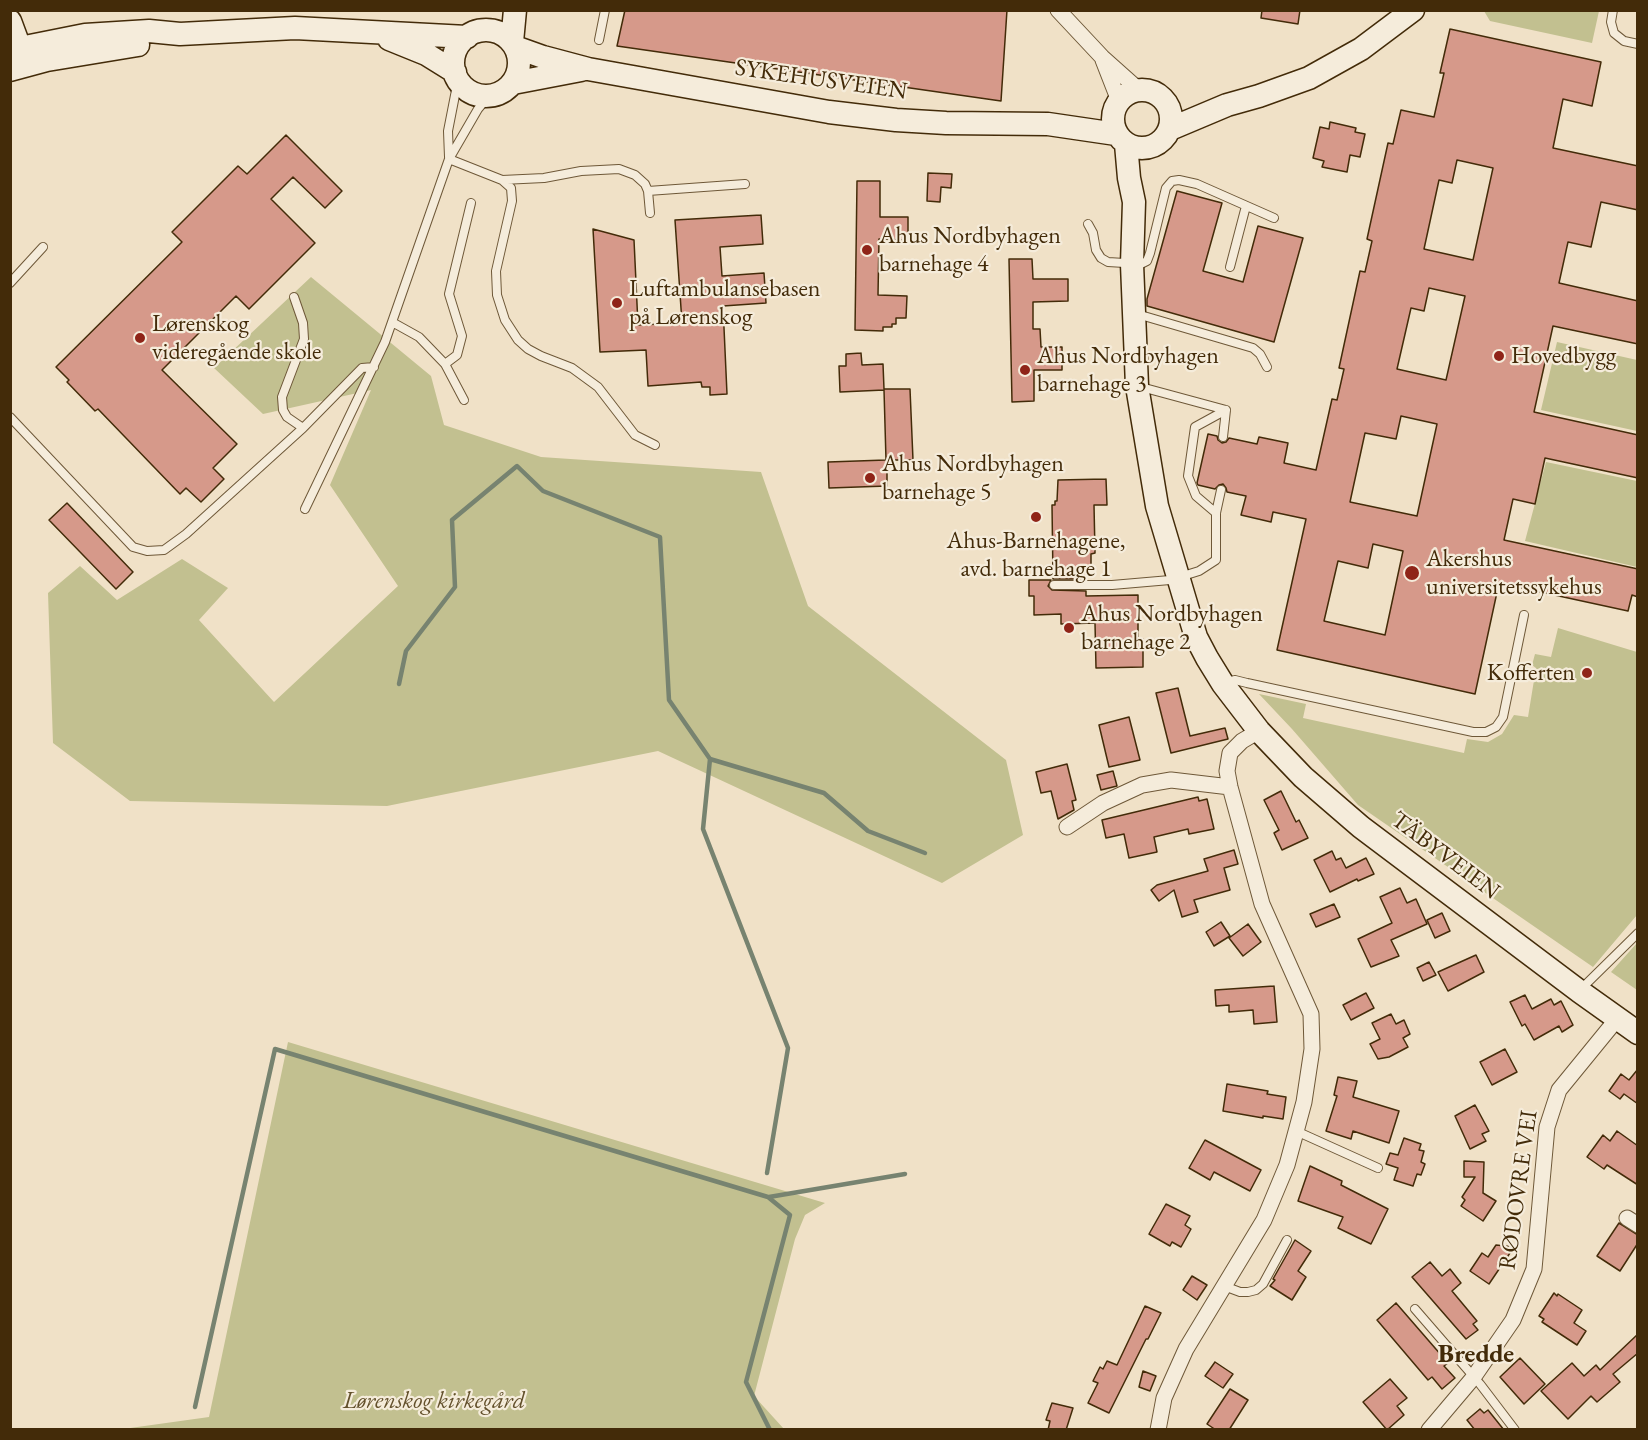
<!DOCTYPE html>
<html>
<head>
<meta charset="utf-8">
<style>
	body { margin:0 }
	#map { position:relative; width:1648px; height:1440px; overflow:hidden; background:#f0e1c7; font-family:"EB Garamond",serif }
	canvas { display:block }
	.frame { position:absolute; inset:0; border:12px solid #432b09; pointer-events:none }
</style>
</head>
<body>
<div id="map">
<canvas width="1648" height="1440"></canvas>
<div class="frame"></div>
</div>
<script>
const c = document.querySelector('canvas').getContext('2d');
c.lineJoin = 'round';
function fillPath(path, color) { c.fillStyle = color; c.fill(path, 'evenodd'); }
const toPath = rows => new Path2D(rows.map(r => 'M' + r).join(''));
function strokePath(path, color, width, dash) { c.strokeStyle = color; c.lineWidth = width; c.lineCap = dash ? 'butt' : 'round'; c.setLineDash(dash || []); c.stroke(path); }
function drawText(font, color, halo, rows, align = 'center') {
  c.font = font + ' "EB Garamond",serif'; c.lineWidth = 4.5; c.setLineDash([]); c.textBaseline = 'middle'; c.strokeStyle = halo; c.fillStyle = color; for (const [text, x, y, turn = 0] of rows) {
    c.save(); c.translate(x, y); c.rotate((+turn || 0) * Math.PI / 180); c.textAlign = isNaN(turn) ? turn : align; if (halo) c.strokeText(text, 0, 0); c.fillText(text, 0, 0); c.restore();
  }
}
const green = toPath([
	[1484,11,1599,11,1592,43,1490,21],
	[311,277,431,376,444,425,541,457,761,472,808,606,1006,760,1023,835,942,883,658,751,387,806,130,801,53,743,48,593,80,566,117,600,182,559,228,588,199,620,274,702,398,586,330,485,371,390,263,414,214,368],
	[1557,342,1637,360,1637,431,1541,410],
	[1546,462,1637,481,1637,567,1525,541],
	[1558,628,1637,652,1637,915,1593,967,1358,805,1292,729,1259,694,1306,704,1303,718,1464,753,1467,739,1488,742,1502,734,1514,715,1528,717,1536,668,1532,665,1535,654,1551,657],
	[1637,943,1637,990,1611,972],
	[288,1042,825,1203,805,1215,795,1239,754,1396,784,1429,123,1429,209,1417]
]);
const stream = toPath([
	[399,684,406,651,455,587,452,520,517,466,543,491,660,537,669,700,710,759,703,829,788,1048,767,1173],
	[710,759,824,793,868,831,925,853],
	[769,1197,905,1174],
	[195,1407,275,1049,768,1197,790,1215,746,1382,770,1430]
]);
const building = toPath([
	[625,10,1007,10,1001,101,617,46,625,10],
	[1262,10,1300,10,1298,24,1261,18,1262,10],
	[1450,29,1601,62,1592,106,1563,99,1553,148,1638,166,1638,210,1601,202,1591,247,1568,242,1559,283,1638,301,1638,344,1553,326,1534,412,1638,435,1638,478,1545,458,1535,504,1513,499,1504,540,1638,569,1638,597,1632,595,1628,611,1499,583,1475,694,1277,650,1306,519,1273,512,1271,522,1241,515,1246,496,1227,492,1226,488,1223,484,1219,485,1215,489,1198,485,1197,483,1208,434,1217,436,1218,440,1222,443,1226,442,1229,438,1257,444,1259,437,1288,443,1284,463,1316,470,1332,399,1337,400,1344,369,1339,368,1360,271,1365,272,1372,241,1367,239,1388,143,1393,144,1401,110,1434,117,1444,73,1440,73,1450,29],
	[1457,160,1493,168,1473,260,1424,249,1439,180,1452,183,1457,160],
	[1429,288,1465,296,1446,380,1397,369,1411,308,1424,311,1429,288],
	[1401,416,1437,424,1417,516,1350,502,1365,433,1396,439,1401,416],
	[1373,544,1403,551,1385,635,1324,621,1338,561,1368,568,1373,544],
	[1330,122,1356,128,1355,132,1365,134,1360,157,1350,155,1347,172,1322,167,1324,161,1313,158,1320,127,1329,129,1330,122],
	[286,135,342,191,325,208,293,177,271,199,315,243,249,309,236,296,162,370,237,444,213,468,224,479,201,502,186,488,180,494,98,409,95,411,67,382,69,380,56,367,182,242,172,232,238,166,247,174,286,135],
	[928,173,952,174,951,188,941,187,940,202,927,201,928,173],
	[857,181,880,181,880,217,908,217,908,240,879,239,878,295,907,296,906,318,896,318,896,324,892,324,892,327,883,327,883,331,855,330,857,181],
	[1177,191,1222,203,1203,271,1243,282,1258,226,1303,238,1274,342,1147,306,1147,299,1177,191],
	[761,215,763,244,720,247,722,276,764,273,766,303,723,306,727,394,710,395,710,387,702,387,701,382,648,386,646,350,600,352,593,229,634,240,638,325,682,323,675,220,761,215],
	[1009,259,1032,259,1033,279,1068,279,1068,301,1033,302,1033,329,1040,329,1041,347,1062,347,1062,370,1034,370,1034,401,1012,402,1009,259],
	[861,353,862,365,883,364,884,389,910,389,913,460,887,460,887,486,829,488,828,462,886,460,884,390,840,392,839,366,846,366,846,354,861,353],
	[1106,479,1107,505,1094,505,1095,553,1091,554,1091,569,1086,569,1086,579,1053,579,1052,505,1055,505,1055,501,1057,501,1058,480,1106,479],
	[67,503,133,572,116,589,49,520,67,503],
	[1029,580,1051,580,1048,586,1052,590,1086,591,1086,596,1138,595,1138,640,1143,639,1143,667,1096,668,1095,623,1061,624,1061,614,1034,615,1034,596,1029,596,1029,580],
	[1178,688,1190,736,1225,728,1228,739,1171,753,1156,693,1178,688],
	[1129,717,1140,760,1109,767,1099,725,1129,717],
	[1067,764,1076,800,1072,801,1074,810,1058,819,1051,791,1041,793,1036,772,1067,764],
	[1113,771,1117,786,1101,790,1097,775,1113,771],
	[1281,791,1296,822,1299,820,1308,838,1282,850,1274,833,1279,830,1264,800,1281,791],
	[1198,797,1199,801,1207,799,1214,829,1189,834,1188,829,1154,837,1157,852,1129,858,1124,834,1106,838,1102,820,1198,797],
	[1234,850,1238,864,1224,868,1230,890,1194,900,1198,912,1182,917,1174,890,1159,901,1151,890,1157,885,1208,871,1204,859,1234,850],
	[1332,851,1336,860,1341,858,1346,868,1366,858,1374,874,1358,881,1357,879,1330,892,1314,860,1332,851],
	[1400,888,1407,903,1416,899,1427,924,1391,940,1399,956,1371,967,1358,939,1392,923,1380,897,1400,888],
	[1334,904,1340,917,1316,927,1310,914,1334,904],
	[1442,913,1450,931,1435,938,1427,920,1442,913],
	[1221,922,1230,936,1214,946,1206,932,1221,922],
	[1248,924,1261,942,1243,956,1229,938,1248,924],
	[1476,955,1484,972,1448,991,1438,972,1476,955],
	[1429,962,1436,975,1423,981,1417,968,1429,962],
	[1274,986,1277,1022,1254,1024,1253,1010,1229,1012,1229,1005,1216,1006,1215,990,1274,986],
	[1366,993,1374,1008,1351,1020,1343,1005,1366,993],
	[1525,995,1532,1009,1551,999,1554,1005,1561,1001,1573,1025,1562,1032,1559,1026,1534,1040,1525,1024,1522,1026,1510,1002,1525,995],
	[1391,1014,1396,1024,1404,1020,1410,1034,1403,1038,1408,1047,1389,1057,1378,1059,1370,1044,1380,1039,1372,1023,1391,1014],
	[1505,1049,1517,1072,1492,1085,1480,1062,1505,1049],
	[1638,1069,1638,1104,1624,1094,1620,1099,1609,1091,1621,1074,1629,1080,1638,1069],
	[1338,1077,1357,1081,1353,1097,1399,1111,1389,1143,1353,1131,1351,1139,1326,1131,1337,1096,1334,1095,1338,1077],
	[1227,1084,1268,1091,1267,1094,1286,1097,1283,1119,1263,1116,1263,1118,1223,1111,1227,1084],
	[1475,1105,1489,1131,1482,1134,1486,1141,1470,1149,1455,1116,1475,1105],
	[1617,1131,1638,1146,1638,1185,1607,1165,1604,1169,1587,1157,1603,1135,1610,1141,1617,1131],
	[1404,1138,1421,1144,1419,1150,1424,1151,1421,1162,1425,1164,1421,1175,1417,1174,1413,1186,1394,1180,1398,1168,1386,1164,1390,1153,1398,1155,1404,1138],
	[1205,1140,1261,1170,1250,1191,1214,1172,1210,1180,1189,1168,1205,1140],
	[1464,1161,1484,1162,1483,1193,1496,1201,1483,1221,1461,1206,1465,1200,1462,1197,1475,1177,1464,1177,1464,1161],
	[1310,1166,1342,1181,1341,1185,1388,1209,1371,1244,1338,1228,1343,1217,1298,1201,1310,1166],
	[1166,1204,1190,1216,1185,1225,1191,1229,1181,1247,1172,1242,1170,1246,1149,1234,1166,1204],
	[1619,1223,1638,1235,1638,1243,1620,1271,1597,1256,1619,1223],
	[1295,1240,1311,1251,1298,1271,1306,1277,1292,1300,1270,1286,1275,1280,1273,1279,1295,1240],
	[1496,1245,1514,1247,1489,1284,1470,1271,1482,1253,1488,1257,1496,1245],
	[1430,1262,1442,1276,1450,1269,1461,1283,1452,1291,1477,1321,1473,1324,1478,1330,1466,1339,1412,1277,1430,1262],
	[1192,1276,1207,1285,1197,1300,1183,1290,1192,1276],
	[1554,1293,1557,1296,1558,1294,1582,1310,1574,1323,1586,1331,1577,1345,1542,1322,1544,1319,1539,1316,1554,1293],
	[1396,1303,1448,1363,1444,1366,1455,1378,1442,1389,1432,1377,1428,1380,1377,1320,1396,1303],
	[1145,1306,1161,1313,1148,1339,1146,1339,1109,1413,1088,1403,1098,1383,1093,1381,1100,1367,1103,1369,1107,1361,1117,1365,1145,1306],
	[1638,1334,1638,1353,1613,1374,1620,1382,1597,1402,1591,1396,1568,1419,1541,1391,1572,1363,1584,1376,1596,1365,1600,1370,1638,1334],
	[1520,1358,1545,1384,1524,1404,1500,1377,1520,1358],
	[1215,1362,1233,1374,1223,1388,1205,1376,1215,1362],
	[1143,1371,1156,1376,1150,1391,1139,1387,1143,1371],
	[1390,1379,1407,1398,1397,1406,1404,1415,1387,1430,1363,1402,1390,1379],
	[1230,1389,1248,1400,1229,1430,1216,1430,1207,1424,1230,1389],
	[1052,1403,1073,1408,1066,1430,1048,1430,1050,1421,1046,1420,1052,1403],
	[1480,1409,1484,1413,1488,1410,1504,1430,1475,1430,1467,1420,1480,1409]
]);
const lane = toPath([
	[1613,10,1611,22,1614,33,1624,41,1638,44],
	[599,40,605,10],
	[449,157,448,131,458,80],
	[449,159,502,180,544,178,581,171,619,169,635,175,645,184,648,191,650,213],
	[502,180,511,188,512,201,496,271,497,295,505,320,518,340,528,349,541,356,572,368,598,387,635,435,655,445],
	[648,191,745,184],
	[1088,224,1093,233,1096,250,1101,258,1108,262,1141,264,1147,261,1150,253,1166,188,1172,181,1179,180,1197,184,1274,218],
	[1230,267,1246,206],
	[10,283,43,247],
	[294,297,303,323,304,339,282,397,283,410,287,417,303,428],
	[1137,314,1253,348,1260,354,1267,367],
	[392,322,419,337,445,364,464,400],
	[445,364,457,355,462,336,449,294,471,203],
	[1141,387,1226,410,1223,437],
	[10,417,133,547,147,551,164,550,186,534,303,428,362,368,374,367],
	[305,509,385,342,449,159,478,109,489,96],
	[1216,513,1196,496,1188,476,1195,427,1226,410],
	[1054,585,1112,585,1170,580,1199,571,1216,560,1216,513,1221,490],
	[1227,682,1235,680,1247,683,1473,732,1486,732,1496,727,1503,717,1524,615],
	[1580,990,1638,933],
	[1296,1131,1378,1168],
	[1224,1286,1240,1292,1248,1292,1256,1290,1263,1284,1287,1240],
	[1415,1309,1480,1384,1515,1430]
]);
const street = toPath([
	[1058,10,1102,57,1139,90],
	[1103,60,1119,101],
	[1067,827,1103,803,1142,785,1171,780,1230,787],
	[1627,1218,1638,1225],
	[1158,1430,1164,1398,1186,1349,1264,1220,1287,1165,1304,1102,1312,1049,1311,1014,1262,904,1230,787,1227,771,1230,753,1242,741,1259,731],
	[1429,1430,1473,1378,1513,1320,1534,1269,1547,1127,1559,1090,1617,1019]
]);
const secondary = toPath([
	[10,21,20,48,19,61],
	'453 63a33 33 0 1 1 66 0a33 33 0 1 1-66 0Z',
	[389,39,426,54,455,72],
	[512,42,515,10],
	[515,47,543,57,588,69,829,112,896,120,946,123,1048,124,1116,134],
	[10,50,85,35,149,31,180,34,295,28,467,37],
	[10,70,47,60,138,45],
	[513,83,581,70],
	'1113 119a29 29 0 1 1 58 0a29 29 0 1 1-58 0Z',
	[1170,129,1227,105,1259,96,1309,78,1361,49,1413,10],
	[1126,144,1129,178,1134,202,1132,264,1137,386,1157,506,1196,637,1207,658,1223,684,1259,731,1303,777,1361,827,1579,991,1638,1033]
]);
const markers = [
	[867,250,6,"#8f2418"],
	[617,303,6,"#8f2418"],
	[140,338,6,"#8f2418"],
	[1499,356,6,"#8f2418"],
	[1025,370,6,"#8f2418"],
	[870,478,6,"#8f2418"],
	[1036,517,6,"#8f2418"],
	[1412,573,8,"#8f2418"],
	[1069,628,6,"#8f2418"],
	[1587,673,6,"#8f2418"]
];
const streetNames = [
	["SYKEHUSVEIEN",821,80,8],
	["TÄBYVEIEN",1445,856,37],
	["RØDOVRE VEI",1519,1190,-82]
];
const poiNames = [
	["Ahus Nordbyhagen",879,236],
	["barnehage 4",879,264],
	["Luftambulansebasen",629,289],
	["på Lørenskog",629,317],
	["Lørenskog",152,324],
	["videregående skole",152,352],
	["Ahus Nordbyhagen",1037,356],
	["barnehage 3",1037,384],
	["Hovedbygg",1511,356],
	["Ahus Nordbyhagen",882,464],
	["barnehage 5",882,492],
	["Ahus-Barnehagene,",1036,541,"center"],
	["avd. barnehage 1",1036,569,"center"],
	["Akershus",1426,559],
	["universitetssykehus",1426,587],
	["Ahus Nordbyhagen",1081,614],
	["barnehage 2",1081,642],
	["Kofferten",1575,673,"right"]
];
const parkNames = [
	["Lørenskog kirkegård",434,1401]
];
const neighbourhoodNames = [
	["Bredde",1476,1355]
];
fillPath(green, '#c2c090');
strokePath(stream, '#778370', 4.5);
fillPath(building, '#d6998a');
strokePath(building, '#432b09', 1.5);
strokePath(lane, '#6e5838', 10);
strokePath(street, '#6e5838', 17);
strokePath(secondary, '#432b09', 25);
strokePath(lane, '#f5ecdb', 8);
strokePath(street, '#f5ecdb', 15);
strokePath(secondary, '#f5ecdb', 22);
for (const [x, y, r, color] of markers) { const dot = new Path2D(); dot.arc(x, y, r, 0, 2 * Math.PI); c.fillStyle = color; c.fill(dot); strokePath(dot, '#f5ecdb', 2); }
drawText('24px', '#432b09', '#f5ecdb', streetNames);
drawText('24px', '#432b09', '#f5ecdb', poiNames, 'left');
drawText('italic 24px', '#63502b', '#f5ecdb', parkNames);
drawText('bold 26px', '#432b09', '#f5ecdb', neighbourhoodNames);
</script>
</body>
</html>
